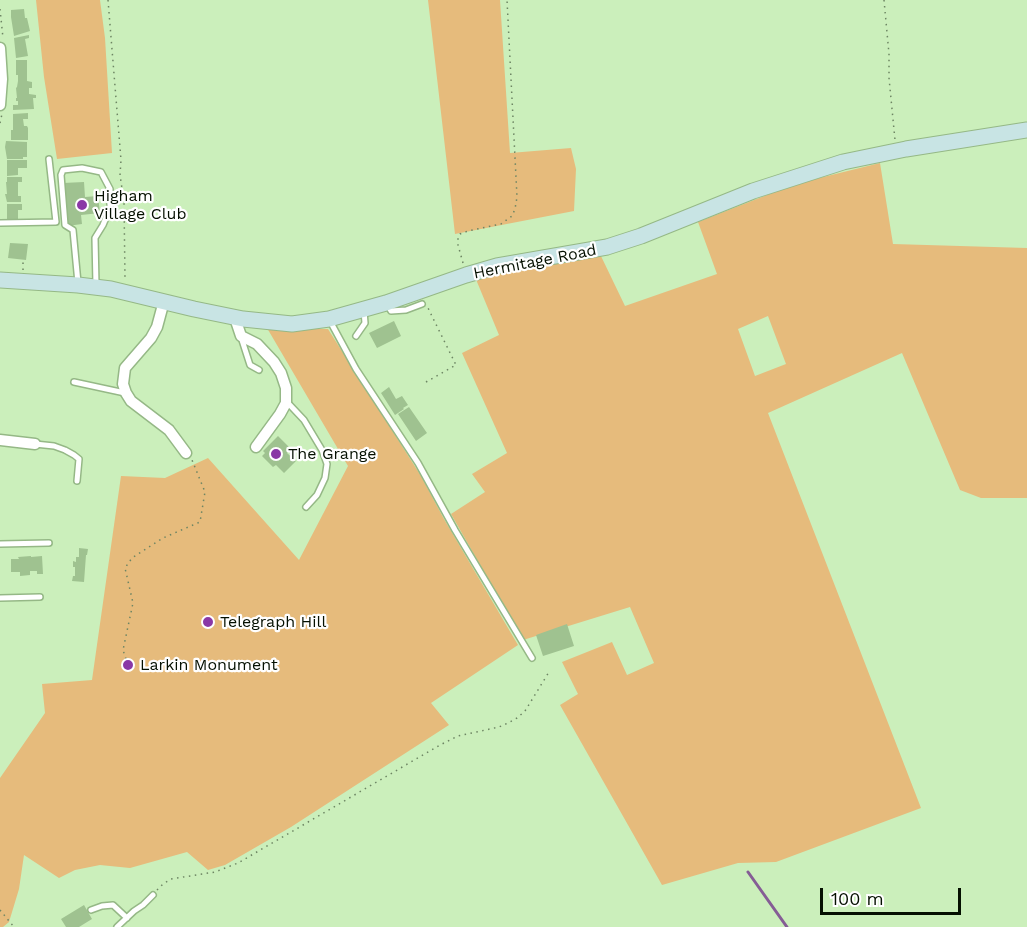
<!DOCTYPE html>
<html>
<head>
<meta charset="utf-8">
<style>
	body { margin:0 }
	#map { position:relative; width:1027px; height:927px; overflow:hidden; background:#cbefbb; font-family:"Work Sans",sans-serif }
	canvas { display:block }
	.scale { position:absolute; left:820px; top:888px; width:141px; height:27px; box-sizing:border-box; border:3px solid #051001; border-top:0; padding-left:8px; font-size:18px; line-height:21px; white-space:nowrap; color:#051001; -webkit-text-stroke:4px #fff; paint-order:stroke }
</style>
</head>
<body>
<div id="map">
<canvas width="1027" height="927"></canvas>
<div class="scale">100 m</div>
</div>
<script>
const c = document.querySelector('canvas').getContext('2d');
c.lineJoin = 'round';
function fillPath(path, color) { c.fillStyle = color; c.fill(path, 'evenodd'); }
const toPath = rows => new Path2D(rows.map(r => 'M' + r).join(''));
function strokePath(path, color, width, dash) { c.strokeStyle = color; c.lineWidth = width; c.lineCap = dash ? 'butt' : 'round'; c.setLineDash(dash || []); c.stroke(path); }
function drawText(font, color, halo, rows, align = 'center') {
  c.font = font + ' "Work Sans",sans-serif'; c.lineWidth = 4.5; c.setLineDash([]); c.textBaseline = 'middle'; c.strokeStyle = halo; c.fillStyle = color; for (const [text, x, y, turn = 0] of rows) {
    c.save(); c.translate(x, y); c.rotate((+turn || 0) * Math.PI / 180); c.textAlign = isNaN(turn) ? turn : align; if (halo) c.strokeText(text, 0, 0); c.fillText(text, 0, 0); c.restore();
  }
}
const green = toPath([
	[36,0,100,0,105,38,112,153,57,159,44,77],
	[428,0,500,0,510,153,571,148,576,169,574,211,455,234],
	[880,163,893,244,1027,248,1027,498,981,498,960,490,902,353,768,413,921,808,776,862,738,863,662,885,560,705,578,694,562,662,612,642,627,675,654,663,630,607,523,640,451,514,485,492,472,474,507,453,462,353,499,335,475,277,600,254,625,306,717,274,698,222,795,184],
	[768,316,786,364,755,376,738,329],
	[267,328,328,329,421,476,444,519,518,645,431,703,449,725,291,827,225,865,208,870,187,852,130,868,100,865,75,870,59,878,24,855,19,889,9,922,3,927,0,927,0,778,45,713,42,684,92,680,121,476,165,478,208,458,299,560,348,466]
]);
const stream = toPath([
	[748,872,787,927]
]);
const building = toPath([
	[24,9,25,18,27,18,30,31,14,36,11,17,11,10],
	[29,35,29,38,25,39,28,56,16,58,14,38],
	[16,60,27,60,27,81,32,82,32,88,29,88,29,94,36,95,36,98,33,98,34,109,13,110,13,105,18,105,18,101,16,101,16,98,17,98,16,88,17,87,18,81,18,75,16,75],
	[28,113,28,119,23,119,24,126,27,126,28,128,28,140,11,140,11,130,13,130,13,114],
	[6,141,27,142,27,157,23,157,23,159,7,159,5,147],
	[7,160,27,160,27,168,18,168,18,175,7,176],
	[7,177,22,177,22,182,18,182,18,196,21,196,21,202,7,202,5,194,7,194,6,182,7,182],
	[84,182,85,197,98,196,100,213,81,215,82,224,67,226,63,183],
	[7,204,22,204,22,210,18,210,18,219,7,219],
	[10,243,28,244,26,260,8,258],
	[394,321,401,336,377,348,369,333],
	[389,387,396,399,402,396,408,405,403,408,404,409,395,415,381,393],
	[409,407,427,433,416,441,398,414],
	[278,436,291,449,287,453,296,461,284,473,276,465,273,467,262,456,265,453,263,451],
	[79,548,88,549,87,555,86,555,84,582,72,581,73,576,75,576,75,567,73,567,73,561,76,562,76,557,79,557],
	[31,556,31,557,42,556,43,574,37,574,37,571,30,571,30,575,20,576,20,572,11,572,11,559,19,559,18,557],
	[567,624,574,646,543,656,536,635],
	[84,905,92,919,79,927,66,927,61,919]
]);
const path = toPath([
	[108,0,121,160,120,175,124,202,125,279],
	[884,0,889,54,889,78,895,140],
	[0,9,3,38],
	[0,123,2,114],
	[463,263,458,245,458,238,460,234,468,231,501,224,512,216,515,209,517,197,507,0],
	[23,270,23,262],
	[426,382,456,365,428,308],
	[126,659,123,650,133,603,125,568,132,558,163,538,200,522,205,492,192,460],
	[157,890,163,884,171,879,215,872,238,863,440,745,458,736,499,727,508,723,517,718,525,711,549,672],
	[0,910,14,927]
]);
const lane = toPath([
	[0,223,56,222,49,159],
	[78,283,73,230,65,225,61,175,63,170,82,168,101,172,110,189,110,208,103,225,95,238,96,285],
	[387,304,391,311,406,310,422,304],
	[330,321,356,369,418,463,455,530,532,658],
	[356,336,365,323,364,311],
	[241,337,250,365,259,370],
	[74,382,125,393],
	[287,402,304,420,322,450,327,464,325,478,317,495,306,507],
	[35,444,54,446,65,450,74,455,79,459,77,481],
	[0,544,49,543],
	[0,598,40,597],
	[91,910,102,906,113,905,127,918],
	[117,927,134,911,143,905,153,895]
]);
const street = toPath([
	[0,48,2,79,0,105],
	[164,301,157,327,151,338,125,368,123,384,126,393,131,401,169,430,186,453],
	[235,318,241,336,257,344,274,362,281,373,286,388,286,403,280,414,256,447],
	[0,440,35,444]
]);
const secondary = toPath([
	[0,280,78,285,111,289,194,309,243,319,292,324,329,319,386,303,466,275,497,266,607,247,641,236,753,191,843,162,906,149,1027,130]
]);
const markers = [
	[82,205,6,"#8a38a6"],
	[276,454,6,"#8a38a6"],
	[208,622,6,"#8a38a6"],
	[128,665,6,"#8a38a6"]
];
const poiNames = [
	["Higham",94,196],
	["Village Club",94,214],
	["The Grange",288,454],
	["Telegraph Hill",220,622],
	["Larkin Monument",140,665]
];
const streetNames = [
	["Hermitage Road",535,262,-11]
];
fillPath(green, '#e6bb7c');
strokePath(stream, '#855d95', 3);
fillPath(building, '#9fc290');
strokePath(lane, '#95b886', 8);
strokePath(street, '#95b886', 13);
strokePath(secondary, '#95b886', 17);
strokePath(path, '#6d8563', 1.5, [1.5, 4.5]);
strokePath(lane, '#fff', 5);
strokePath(street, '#fff', 10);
strokePath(secondary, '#c8e4e4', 15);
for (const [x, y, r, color] of markers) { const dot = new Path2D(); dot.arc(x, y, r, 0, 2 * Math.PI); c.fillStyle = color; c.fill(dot); strokePath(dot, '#fff', 2); }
drawText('16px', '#051001', '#fff', poiNames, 'left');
drawText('16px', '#051001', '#fff', streetNames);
</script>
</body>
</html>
